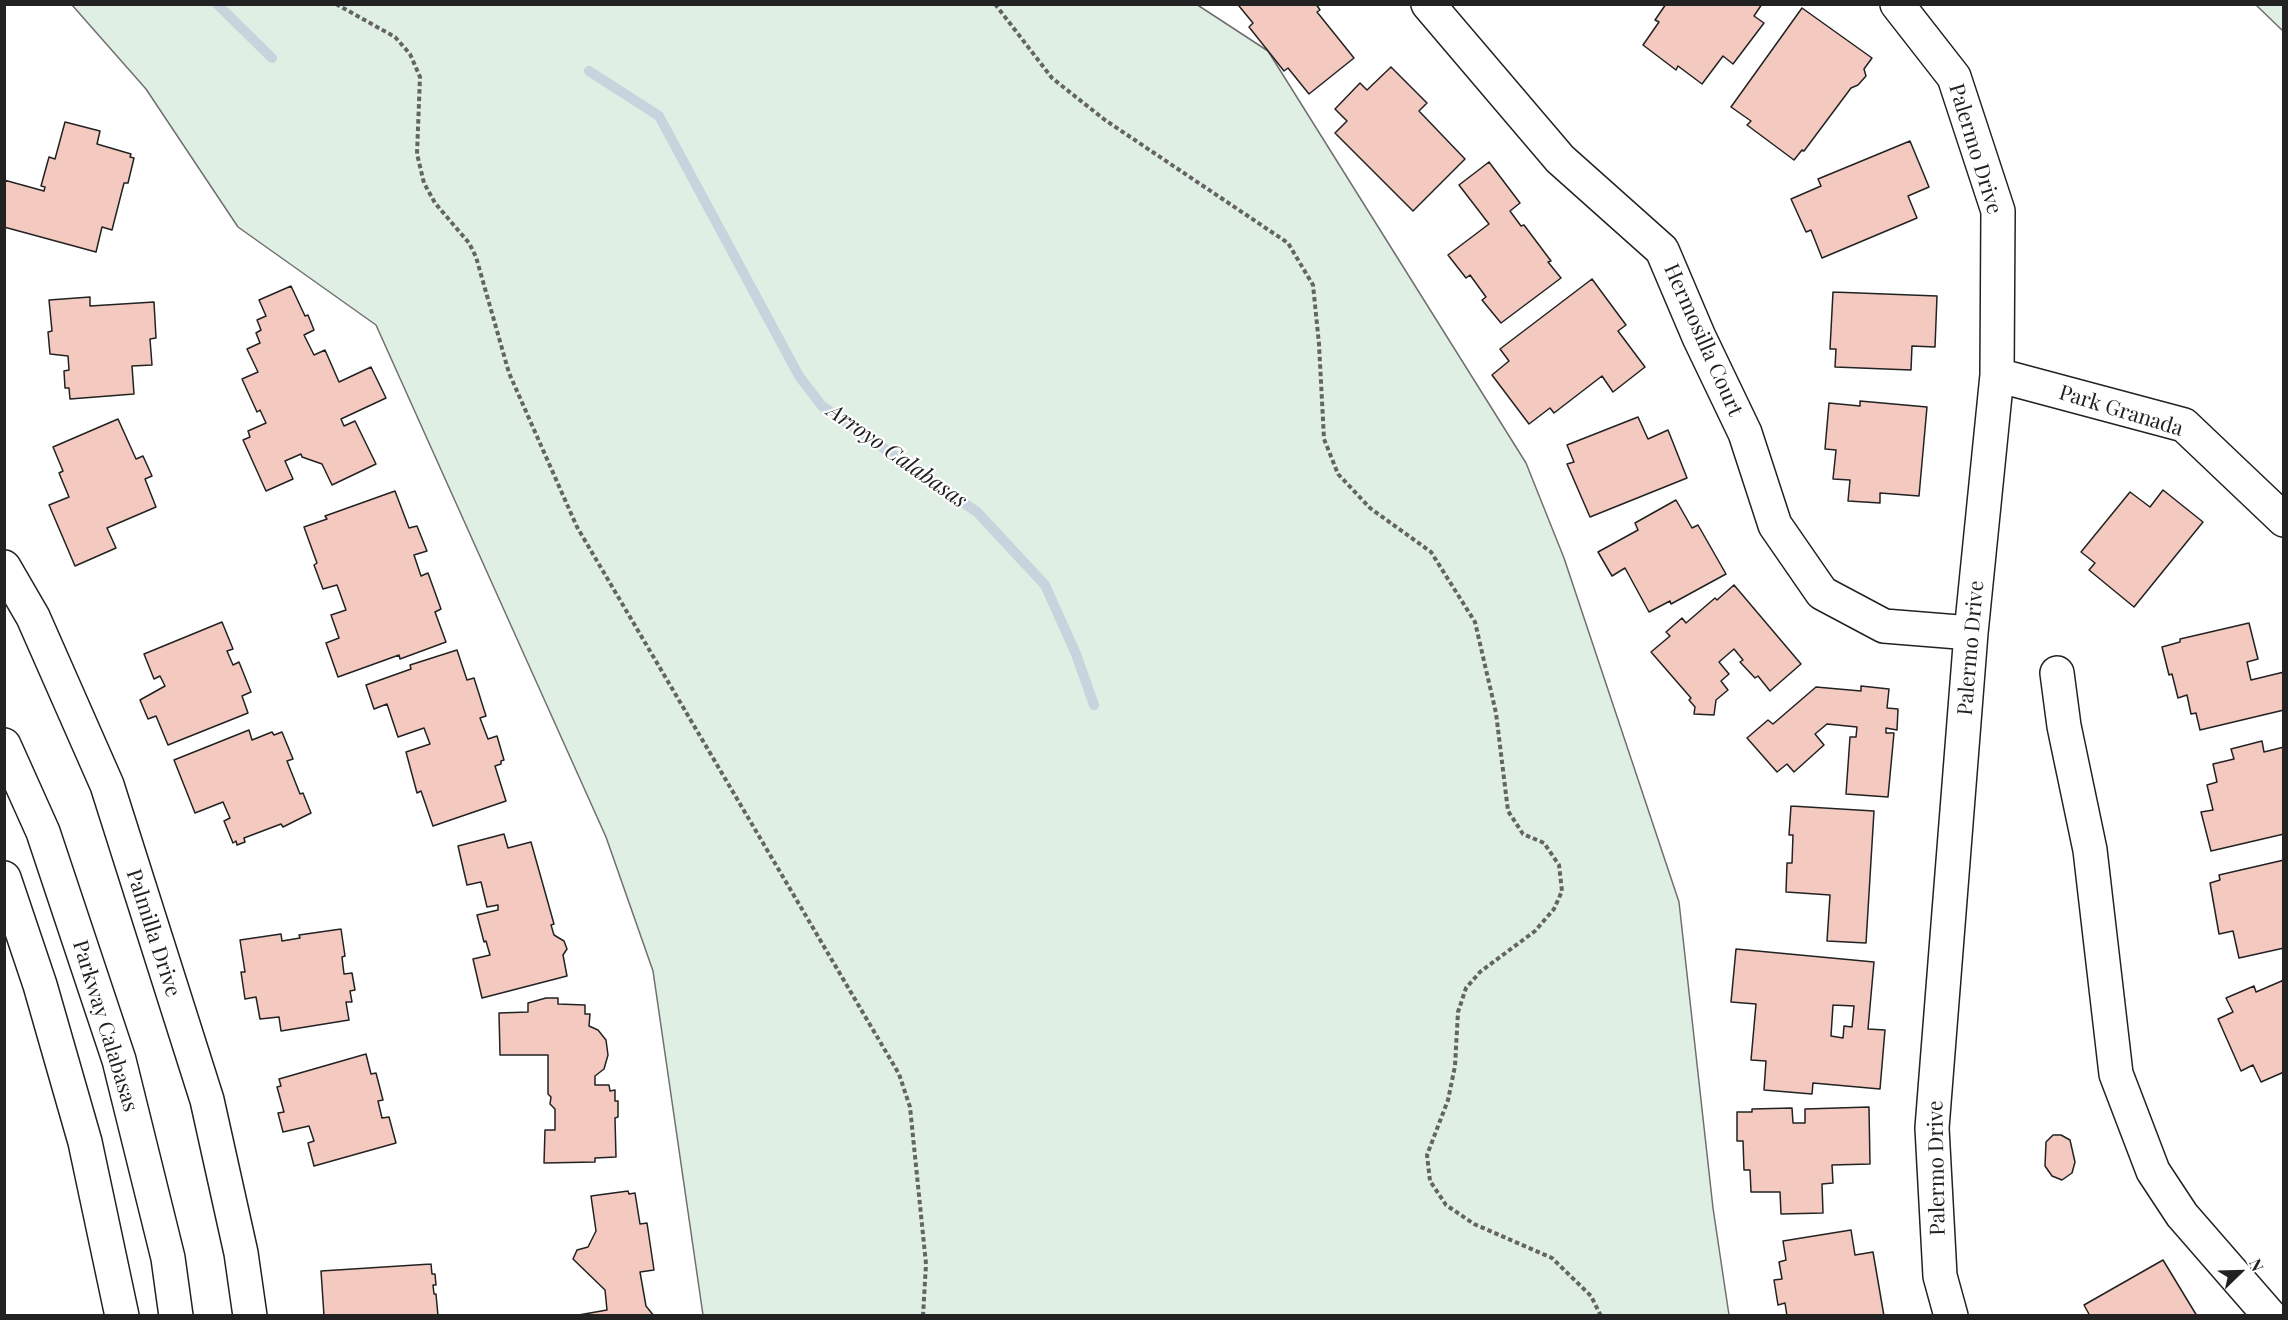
<!DOCTYPE html>
<html>
<head>
<meta charset="utf-8">
<style>
	body { margin:0 }
	#map { position:relative; width:2288px; height:1320px; overflow:hidden; background:#fff; font-family:"Playfair Display",serif }
	canvas { display:block }
	.frame { position:absolute; inset:0; border:6px solid #222; pointer-events:none }
	.north { position:absolute; left:2210px; top:1242px; width:60px; height:60px; -webkit-text-stroke:4px #fff; paint-order:stroke; rotate:67deg; font-size:16px; font-weight:700; line-height:24px; text-align:center; color:#222 }
	.north::after { content:''; display:block; margin:auto; width:21px; height:27px; background:#222; clip-path:polygon(50% 0,100% 100%,50% 72%,0 100%) }
</style>
</head>
<body>
<div id="map">
<canvas width="2288" height="1320"></canvas>
<div class="frame"></div>
<div class="north">N</div>
</div>
<script>
const c = document.querySelector('canvas').getContext('2d');
c.lineJoin = 'round';
function fillPath(path, color) { c.fillStyle = color; c.fill(path, 'evenodd'); }
const toPath = rows => new Path2D(rows.map(r => 'M' + r).join(''));
function strokePath(path, color, width, dash) { c.strokeStyle = color; c.lineWidth = width; c.lineCap = dash ? 'butt' : 'round'; c.setLineDash(dash || []); c.stroke(path); }
function drawText(font, color, halo, rows, align = 'center') {
  c.font = font + ' "Playfair Display",serif'; c.lineWidth = 4.5; c.setLineDash([]); c.textBaseline = 'middle'; c.strokeStyle = halo; c.fillStyle = color; for (const [text, x, y, turn = 0] of rows) {
    c.save(); c.translate(x, y); c.rotate((+turn || 0) * Math.PI / 180); c.textAlign = isNaN(turn) ? turn : align; if (halo) c.strokeText(text, 0, 0); c.fillText(text, 0, 0); c.restore();
  }
}
const green = toPath([
	[1196,4,1268,51,1526,463,1564,558,1679,902,1713,1208,1729,1315,703,1315,653,971,606,837,376,325,238,227,146,89,72,5,1196,4],
	[2256,5,2283,5,2283,31,2256,5]
]);
const stream = toPath([
	[217,4,272,58],
	[589,71,659,116,799,376,822,406,977,512,1045,585,1076,654,1094,705]
]);
const building = toPath([
	[1240,4,1316,4,1320,10,1317,12,1354,58,1309,94,1288,68,1284,71,1249,27,1253,23,1239,6,1240,4],
	[1666,4,1762,4,1754,16,1764,23,1733,64,1723,56,1702,84,1678,66,1676,70,1643,45,1659,22,1655,20,1666,4],
	[1802,8,1872,58,1864,69,1866,76,1858,85,1851,88,1804,151,1802,150,1794,160,1747,125,1751,121,1731,107,1802,8],
	[1391,67,1427,103,1419,111,1465,159,1413,211,1335,133,1347,121,1335,109,1360,83,1367,90,1391,67],
	[65,122,100,131,97,144,131,154,130,157,134,158,128,183,124,183,112,230,102,227,96,252,4,227,4,180,44,191,45,187,41,186,49,157,55,159,65,122],
	[1910,141,1929,187,1908,196,1917,218,1822,258,1811,230,1806,232,1791,199,1821,186,1818,179,1910,141],
	[1489,162,1520,203,1510,211,1521,226,1524,225,1551,261,1548,262,1561,278,1501,323,1482,300,1486,297,1470,275,1466,278,1448,255,1489,224,1459,185,1489,162],
	[1592,279,1626,325,1618,331,1645,367,1613,392,1602,376,1554,413,1550,408,1529,424,1492,375,1509,361,1500,349,1592,279],
	[291,286,305,316,308,315,314,330,304,335,314,355,325,350,339,382,371,367,386,398,341,419,344,426,355,421,376,464,332,485,322,464,302,457,301,454,285,461,293,479,266,491,243,440,250,437,248,431,266,423,260,410,257,412,242,379,258,372,247,349,260,343,256,333,261,330,257,320,266,316,259,300,291,286],
	[1833,292,1937,296,1935,347,1912,346,1911,370,1835,367,1836,349,1830,349,1833,292],
	[90,297,90,306,154,302,156,338,150,339,152,365,132,366,134,394,70,399,69,388,65,388,64,371,69,370,68,356,50,354,48,332,52,331,49,300,90,297],
	[1860,401,1927,407,1919,496,1880,493,1880,503,1848,501,1850,480,1833,479,1836,450,1825,449,1829,403,1860,406,1860,401],
	[1638,417,1648,439,1668,430,1687,478,1590,517,1567,464,1574,462,1567,445,1638,417],
	[118,419,136,459,143,456,152,476,145,479,156,507,107,528,116,548,75,566,49,505,69,497,59,473,63,471,53,447,118,419],
	[2163,490,2203,522,2134,607,2089,570,2095,563,2081,552,2130,492,2150,507,2163,490],
	[395,491,409,528,417,526,427,551,414,555,421,576,428,573,441,609,435,612,446,642,400,659,399,655,338,677,326,643,339,638,331,615,346,610,337,585,323,589,314,565,317,563,304,527,327,519,325,516,395,491],
	[1676,500,1692,528,1698,525,1726,574,1671,604,1670,601,1649,612,1625,568,1612,576,1598,552,1638,530,1635,523,1676,500],
	[1734,585,1801,664,1770,691,1758,676,1755,678,1740,662,1743,660,1734,649,1719,662,1729,674,1721,681,1728,690,1716,700,1714,715,1694,714,1695,707,1689,700,1691,698,1651,652,1670,636,1666,632,1682,618,1686,623,1715,598,1717,600,1734,585],
	[222,622,233,649,227,651,233,665,239,662,251,692,242,696,248,713,168,745,156,716,148,719,140,700,165,686,160,676,154,679,144,654,222,622],
	[2249,623,2258,659,2247,662,2251,680,2284,672,2284,710,2200,730,2196,713,2191,714,2187,695,2178,698,2172,674,2169,675,2162,647,2180,642,2180,639,2249,623],
	[457,650,467,680,474,678,486,716,480,718,488,739,497,736,504,760,501,761,501,764,495,766,506,801,433,826,421,791,417,793,406,752,430,744,424,728,398,737,387,704,374,709,366,685,411,669,410,665,457,650],
	[1861,686,1889,689,1887,708,1898,709,1897,730,1886,728,1886,733,1894,733,1888,797,1846,794,1850,737,1856,737,1857,727,1827,724,1815,734,1824,745,1794,772,1787,764,1777,772,1747,738,1768,720,1773,724,1816,687,1861,691,1861,686],
	[249,730,252,740,272,732,274,735,282,732,293,759,287,761,300,794,303,793,311,813,283,827,281,824,244,838,245,842,237,845,236,841,233,843,224,821,230,818,223,802,195,813,174,760,249,730],
	[2262,741,2264,752,2284,747,2284,834,2211,851,2201,812,2213,810,2207,785,2217,782,2213,764,2234,759,2231,749,2262,741],
	[1791,806,1874,811,1866,943,1827,941,1830,895,1786,892,1787,863,1792,863,1793,835,1789,835,1791,806],
	[504,834,508,848,531,842,554,924,551,925,554,935,564,941,567,949,563,955,567,976,482,998,473,959,490,955,486,941,484,942,477,915,498,910,498,905,487,907,481,882,467,885,458,846,504,834],
	[2284,860,2284,948,2239,958,2233,931,2219,934,2210,883,2220,880,2219,875,2284,860],
	[341,929,345,956,342,957,344,974,352,973,355,990,350,991,352,1002,346,1002,349,1020,281,1031,279,1017,260,1019,256,997,245,999,241,972,245,972,240,940,281,934,282,941,300,938,299,935,341,929],
	[1736,949,1874,962,1868,1029,1885,1030,1880,1089,1813,1083,1812,1094,1764,1090,1766,1061,1751,1060,1756,1004,1731,1002,1736,949],
	[1833,1005,1854,1006,1852,1027,1844,1026,1843,1038,1831,1036,1833,1005],
	[2284,980,2284,1072,2261,1082,2253,1065,2241,1071,2218,1019,2233,1012,2226,998,2254,986,2256,992,2284,980],
	[546,998,558,998,558,1004,585,1005,585,1014,590,1014,589,1026,598,1030,606,1040,608,1055,604,1069,595,1076,595,1085,609,1085,610,1091,615,1090,615,1101,618,1101,618,1117,615,1118,616,1157,595,1158,595,1162,544,1163,545,1130,555,1130,555,1109,550,1104,551,1097,548,1094,548,1055,500,1055,499,1013,528,1012,528,1003,546,998],
	[366,1054,371,1074,376,1073,383,1100,378,1101,382,1118,389,1117,396,1143,314,1166,308,1143,314,1141,309,1126,283,1132,278,1113,284,1112,277,1087,281,1086,279,1079,366,1054],
	[1869,1107,1870,1164,1832,1165,1833,1183,1822,1184,1823,1213,1781,1214,1780,1192,1751,1192,1750,1170,1744,1170,1743,1141,1737,1141,1737,1112,1752,1112,1752,1109,1792,1108,1793,1123,1805,1123,1805,1109,1869,1107],
	[2053,1135,2061,1135,2070,1140,2075,1162,2072,1173,2062,1180,2052,1176,2045,1166,2046,1142,2053,1135],
	[628,1191,629,1194,635,1193,640,1224,647,1223,654,1270,640,1272,646,1306,654,1316,573,1316,607,1310,605,1290,573,1259,577,1250,588,1247,596,1231,591,1196,628,1191],
	[1851,1230,1855,1255,1873,1252,1884,1316,1787,1316,1785,1303,1778,1305,1774,1280,1782,1279,1779,1262,1786,1260,1783,1241,1851,1230],
	[2163,1260,2197,1316,2090,1316,2084,1305,2163,1260],
	[431,1264,432,1274,435,1274,436,1285,433,1285,434,1294,436,1294,438,1316,324,1316,321,1271,431,1264]
]);
const path = toPath([
	[336,4,395,37,410,54,420,77,417,154,424,183,435,203,469,243,476,257,509,373,577,527,899,1074,910,1107,926,1264,923,1316],
	[995,4,1052,78,1105,120,1288,243,1313,285,1319,344,1324,439,1338,474,1370,508,1431,552,1475,622,1496,713,1508,811,1523,834,1544,843,1559,865,1562,891,1554,909,1535,931,1480,972,1466,988,1458,1012,1455,1066,1448,1100,1427,1155,1430,1181,1446,1205,1474,1224,1552,1258,1591,1296,1601,1316]
]);
const street = toPath([
	[1428,4,1560,159,1662,250,1699,337,1745,433,1775,525,1822,593,1884,626,1971,633],
	[1897,4,1954,77,1998,211,1997,375,1971,633,1932,1128,1940,1276,1951,1316],
	[1997,375,2184,425,2284,520],
	[4,567,33,617,107,785,207,1100,241,1253,250,1316],
	[2057,673,2064,726,2090,850,2116,1074,2153,1171,2182,1215,2270,1316]
]);
const secondary = toPath([
	[4,745,43,832,119,1060,168,1258,176,1316],
	[4,878,40,985,85,1142,122,1316]
]);
const streetNames = [
	["Palermo Drive",1975,149,73],
	["Hermosilla Court",1703,340,66],
	["Park Granada",2121,411,17],
	["Palermo Drive",1971,648,-85],
	["Palmilla Drive",153,933,72],
	["Parkway Calabasas",105,1026,73],
	["Palermo Drive",1937,1168,-91]
];
const waterNames = [
	["Arroyo Calabasas",897,456,35]
];
fillPath(green, '#e0efe3');
strokePath(green, '#6f6f6f', 1.5);
strokePath(stream, '#c7d3dd', 10);
fillPath(building, '#f3c9c0');
strokePath(building, '#222', 1.5);
strokePath(street, '#222', 36);
strokePath(secondary, '#222', 36);
strokePath(path, '#646464', 4, [4.5, 3]);
strokePath(street, '#fff', 33);
strokePath(secondary, '#fff', 33);
drawText('21px', '#222', '#fff', streetNames);
drawText('italic 22px', '#222', '#fff', waterNames);
</script>
</body>
</html>
